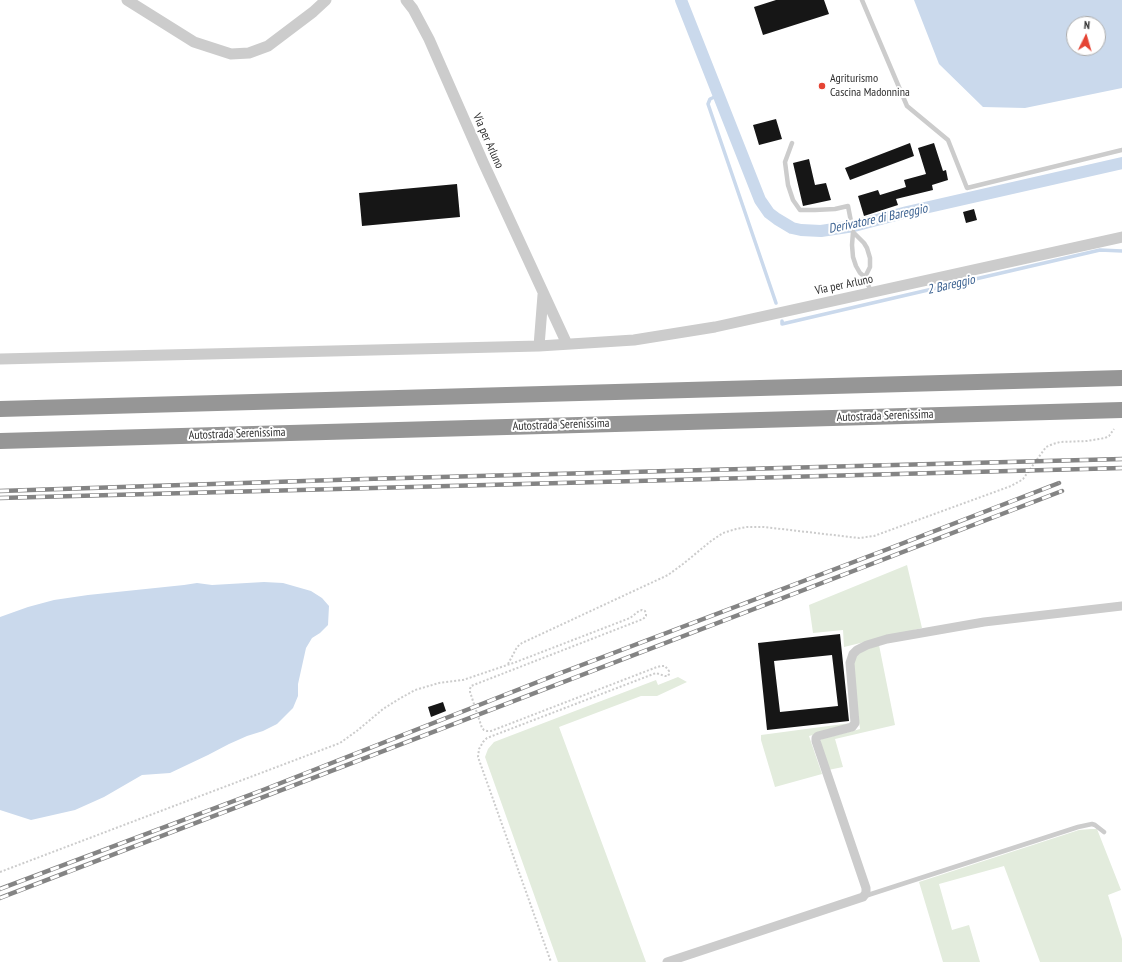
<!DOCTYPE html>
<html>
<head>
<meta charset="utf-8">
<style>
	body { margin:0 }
	#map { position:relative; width:1122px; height:962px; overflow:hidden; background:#fff; font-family:"PT Sans Narrow",sans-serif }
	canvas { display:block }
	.north { position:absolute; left:1066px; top:16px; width:40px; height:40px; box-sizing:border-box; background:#fff; border:1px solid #acacac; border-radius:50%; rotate:5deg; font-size:11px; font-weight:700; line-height:16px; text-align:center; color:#2f2f2f }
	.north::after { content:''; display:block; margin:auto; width:14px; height:18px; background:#e54333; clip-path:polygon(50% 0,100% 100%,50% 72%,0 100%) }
</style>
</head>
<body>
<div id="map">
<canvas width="1122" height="962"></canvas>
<div class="north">N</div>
</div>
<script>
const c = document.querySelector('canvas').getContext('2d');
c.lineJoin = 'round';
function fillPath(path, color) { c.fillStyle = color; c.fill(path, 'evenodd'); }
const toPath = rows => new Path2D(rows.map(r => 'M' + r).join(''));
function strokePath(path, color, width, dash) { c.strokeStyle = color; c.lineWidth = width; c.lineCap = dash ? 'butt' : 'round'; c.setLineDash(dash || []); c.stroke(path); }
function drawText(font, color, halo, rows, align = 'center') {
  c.font = font + ' "PT Sans Narrow",sans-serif'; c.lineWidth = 4; c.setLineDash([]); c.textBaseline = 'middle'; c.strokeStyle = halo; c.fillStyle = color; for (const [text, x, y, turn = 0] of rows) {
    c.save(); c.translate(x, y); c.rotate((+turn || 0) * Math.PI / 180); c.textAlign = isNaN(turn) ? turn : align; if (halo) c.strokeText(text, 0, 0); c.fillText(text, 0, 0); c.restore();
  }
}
const green = toPath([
	[907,565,922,628,844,647,843,630,813,633,809,605],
	[879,645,895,725,835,739,843,767,828,770,820,741,822,739,860,729,852,663,857,653],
	[678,677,687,682,657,696,641,696,559,727,646,962,558,962,485,757,488,749,494,742,656,680,658,685],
	[851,723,849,726,809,736,822,774,775,787,761,740,761,735],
	[1091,829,1097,829,1121,890,1108,895,1122,939,1122,962,1040,962,1004,866,939,884,952,930,969,925,980,962,943,962,919,882,1079,830]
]);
const water = toPath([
	[914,0,1122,0,1122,88,1025,108,983,107,939,64],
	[1074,24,1098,24,1098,48,1074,48],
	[264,582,283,583,311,591,322,598,329,606,328,625,320,633,312,638,306,648,298,684,298,696,293,708,277,724,263,731,247,736,229,744,208,755,170,773,142,775,104,797,75,810,31,820,0,810,0,617,28,607,54,600,88,595,184,585,197,583,212,585]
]);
const stream = toPath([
	[719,95,710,99,708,104,776,303],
	[782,321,782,324,1100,250,1122,251]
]);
const canal = toPath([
	[681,0,760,200,769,213,777,219,792,228,801,230,821,231,854,226,907,212,1122,163]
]);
const building = toPath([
	[776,0,824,0,829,14,763,35,754,7],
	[776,119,782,139,759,145,753,125],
	[910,143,914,156,850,180,845,168],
	[934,143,943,171,946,170,948,180,932,185,933,190,896,199,898,205,864,216,858,196,878,190,880,195,906,187,904,180,926,174,918,148],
	[809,159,815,185,826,183,831,200,803,206,793,163],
	[457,184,460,217,362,226,359,193],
	[974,209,977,220,966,223,963,212],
	[840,634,849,721,767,730,758,643],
	[832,655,838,706,780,712,774,661],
	[443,702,446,711,431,717,428,707]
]);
const path = toPath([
	[508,664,516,649,519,645,522,643,668,575,683,564,711,541,723,533,736,529,747,527,764,527,859,538,874,536,1011,486,1020,481,1023,479,1046,447,1053,444,1060,442,1087,441,1105,438,1109,436,1114,429],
	[0,872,340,743,358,730,383,709,399,699,415,690,439,683,463,680,516,662,630,618,639,611,642,610,645,611,646,614,646,616,643,619,471,686,470,689,470,692,482,728,484,730,487,731,491,731,657,667,661,666,665,666,669,671,669,674,668,676,665,676,656,673,487,738,483,742,479,749,478,757,551,962]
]);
const service = toPath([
	[862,0,907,106,948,140,967,188,1122,150],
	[792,143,785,162,788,185,793,200,800,210,815,210,835,209,848,206,853,232,852,245,853,257,856,266,860,273,865,277,871,292],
	[853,232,864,243,867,248,870,258,870,267,865,277],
	[865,896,1078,827,1092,824,1095,825,1104,832]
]);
const minor = toPath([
	[667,962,863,897,866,893,866,888,816,741,816,738,818,736,852,727,855,723,850,663,853,654,857,650,867,645,887,639,984,622,1122,606]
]);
const tertiary = toPath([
	[127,0,194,42,231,54,249,53,268,46,313,12,326,0],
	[406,0,413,9,429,39,483,162,567,344],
	[539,346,543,295],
	[0,359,539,346,634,340,715,327,1122,237]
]);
const motorway = toPath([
	[0,409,1122,378],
	[0,441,1122,410]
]);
const rail = toPath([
	[0,491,365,479,1122,459],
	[0,498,1122,468],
	[0,889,263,790,558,674,888,549,1059,483],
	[0,898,1062,491]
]);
const markers = [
	[822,86,4,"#e54333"]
];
const poiNames = [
	["Agriturismo",830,79],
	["Cascina Madonnina",830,93]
];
const streetNames = [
	["Via per Arluno",488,141,66],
	["Via per Arluno",844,285,-12],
	["Autostrada Serenissima",885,416,-2],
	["Autostrada Serenissima",561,425,-2],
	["Autostrada Serenissima",237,434,-2]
];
const waterNames = [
	["Derivatore di Bareggio",878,219,-12],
	["2 Bareggio",951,285,-13]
];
fillPath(green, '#e3ecdd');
fillPath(water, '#cad9ec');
strokePath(stream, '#cad9ec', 3.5);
strokePath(canal, '#cad9ec', 12);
fillPath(building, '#161616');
strokePath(path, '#ccc', 2, [2, 2]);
strokePath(service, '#ccc', 4.5);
strokePath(minor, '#ccc', 9);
strokePath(tertiary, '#ccc', 11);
strokePath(motorway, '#969696', 16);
strokePath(rail, '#848484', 4.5);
strokePath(rail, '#fff', 3, [9]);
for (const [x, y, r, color] of markers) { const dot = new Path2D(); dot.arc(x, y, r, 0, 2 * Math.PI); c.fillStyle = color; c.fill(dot); strokePath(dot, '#fff', 1.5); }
drawText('12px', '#2f2f2f', '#fff', poiNames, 'left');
drawText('12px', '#2f2f2f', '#fff', streetNames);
drawText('italic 13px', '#3d6392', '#fff', waterNames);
</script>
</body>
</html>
